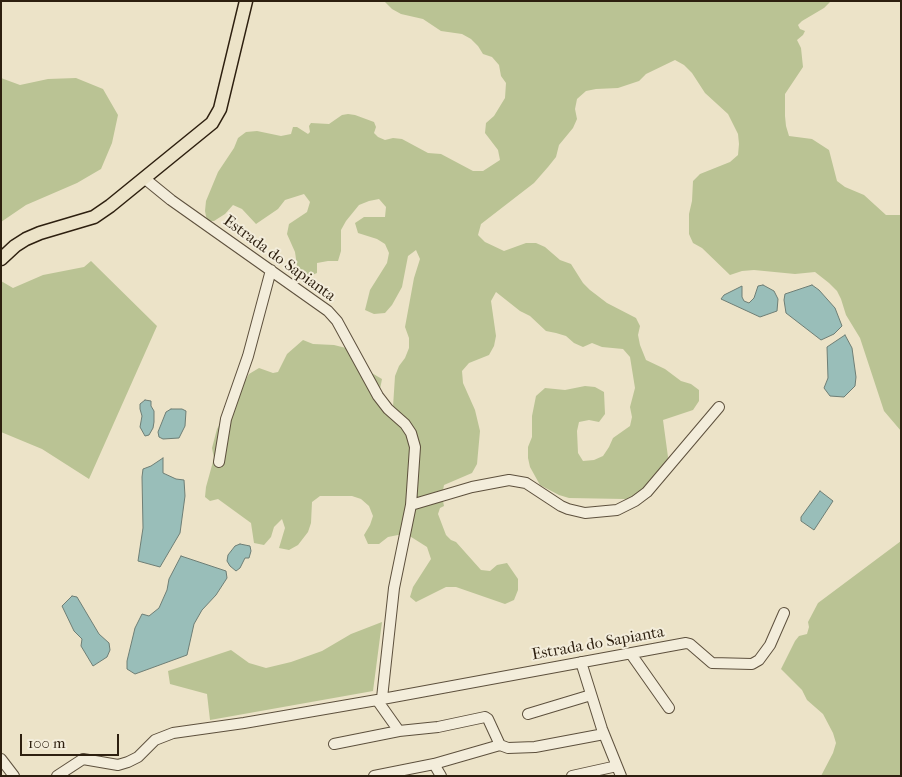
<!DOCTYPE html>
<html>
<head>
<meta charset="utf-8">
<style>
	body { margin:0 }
	#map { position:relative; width:902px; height:777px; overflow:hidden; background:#ece3c8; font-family:"IM FELL French Canon",serif }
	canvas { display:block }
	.frame { position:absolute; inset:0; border:2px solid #2d1f0f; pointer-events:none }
	.scale { position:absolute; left:20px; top:734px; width:99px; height:22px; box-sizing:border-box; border:2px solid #2d1f0f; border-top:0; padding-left:6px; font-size:15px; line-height:18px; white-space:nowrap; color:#2d1f0f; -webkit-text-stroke:4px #f3eddb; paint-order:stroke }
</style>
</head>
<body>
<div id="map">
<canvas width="902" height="777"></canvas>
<div class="frame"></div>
<div class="scale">100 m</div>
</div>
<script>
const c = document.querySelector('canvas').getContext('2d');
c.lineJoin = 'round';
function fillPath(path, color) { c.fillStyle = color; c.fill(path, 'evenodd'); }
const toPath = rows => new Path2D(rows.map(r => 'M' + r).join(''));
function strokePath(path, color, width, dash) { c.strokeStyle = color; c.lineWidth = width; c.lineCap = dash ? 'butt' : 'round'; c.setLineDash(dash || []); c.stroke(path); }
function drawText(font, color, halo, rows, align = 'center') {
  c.font = font + ' "IM FELL French Canon",serif'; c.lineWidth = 4; c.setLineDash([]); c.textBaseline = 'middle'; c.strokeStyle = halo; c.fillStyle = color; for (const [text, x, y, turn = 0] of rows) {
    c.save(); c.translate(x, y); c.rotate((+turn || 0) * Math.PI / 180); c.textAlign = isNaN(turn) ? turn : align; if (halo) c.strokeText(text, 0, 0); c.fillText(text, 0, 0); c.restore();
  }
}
const green = toPath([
	[384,1,831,1,824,8,802,21,798,25,800,29,805,31,803,35,797,40,801,48,803,67,785,94,785,116,786,126,789,136,812,139,829,150,837,181,845,187,864,195,886,215,901,215,901,431,884,411,860,338,846,315,841,299,837,291,829,283,815,272,795,274,754,270,742,271,730,275,702,248,693,243,689,234,689,214,692,201,693,181,700,174,730,162,738,155,739,144,738,134,728,114,705,93,692,73,684,65,675,60,646,74,639,81,618,88,596,89,586,91,577,99,575,109,577,119,573,128,559,145,556,157,548,167,534,183,481,224,478,235,485,242,504,251,526,243,536,243,545,247,560,260,571,264,583,283,590,290,607,303,636,318,640,326,638,335,640,345,646,360,665,369,681,381,691,384,699,390,699,401,693,410,663,420,668,457,663,477,658,488,651,496,641,502,624,499,569,498,559,495,540,485,530,467,528,458,528,447,532,437,532,416,536,396,545,388,565,390,585,386,595,387,604,392,605,414,599,422,589,420,579,422,577,431,578,453,583,461,594,460,603,456,609,447,613,438,630,426,632,417,630,407,635,388,630,357,623,349,602,347,592,343,583,347,574,343,566,336,556,333,546,331,530,316,520,311,496,292,491,301,496,336,494,346,489,355,469,363,462,371,463,383,475,410,480,431,477,464,472,473,444,485,442,496,444,506,440,508,438,514,446,535,451,540,456,542,481,570,490,571,497,565,507,563,518,579,518,590,514,600,505,604,456,587,446,587,416,602,410,597,413,587,431,559,427,547,408,535,398,535,388,537,379,544,368,544,364,535,370,525,373,516,369,506,361,499,352,496,320,496,312,502,311,523,308,532,298,545,289,550,279,548,285,528,282,519,274,527,271,537,264,545,254,543,251,523,218,499,210,501,205,497,206,487,214,458,212,448,217,429,249,374,259,368,273,373,278,372,287,354,303,340,313,344,334,345,354,350,363,368,382,379,380,389,375,398,393,407,395,376,399,366,405,358,409,348,409,338,405,327,414,278,420,259,416,250,408,256,402,287,392,305,385,313,374,314,365,310,370,290,387,263,389,253,385,244,377,239,358,233,355,223,364,217,385,217,386,207,379,199,369,201,359,205,346,221,341,230,341,251,338,261,328,261,317,263,317,273,307,277,298,273,295,252,287,234,289,224,307,212,310,202,304,194,285,200,278,209,256,224,242,209,233,205,225,214,214,221,207,221,205,211,206,201,218,172,234,148,238,138,246,132,257,131,281,136,291,134,293,127,297,127,308,134,310,132,309,126,311,123,329,124,342,115,348,114,355,115,374,122,376,127,374,133,378,137,385,140,393,138,402,139,428,153,441,154,473,171,483,171,500,160,498,150,485,133,486,123,494,116,505,98,506,83,501,76,499,65,492,57,483,54,478,46,471,39,462,34,441,31,423,19,401,14,392,9],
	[1,78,20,85,48,79,76,78,103,89,118,115,112,143,101,169,77,183,26,205,1,222],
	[91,261,157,326,89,479,42,449,1,432,1,281,13,288,43,275,84,267],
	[901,541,901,776,821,776,833,753,836,743,833,733,823,714,807,700,802,690,781,669,795,641,799,636,807,634,809,627,808,622,818,603],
	[382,622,373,691,210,720,207,694,170,684,168,671,231,650,249,663,266,668,291,662,322,651,351,634]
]);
const water = toPath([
	[763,285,774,291,778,299,777,311,760,317,721,299,724,295,742,286,742,297,744,301,749,303,754,298,758,286,763,285],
	[812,285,819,290,835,308,842,326,834,334,821,340,786,313,784,300,785,294,812,285],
	[845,335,852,348,856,377,855,386,844,397,830,396,824,388,828,378,827,347,845,335],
	[145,400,151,401,151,406,154,411,154,422,153,428,149,435,145,436,140,427,142,416,140,409,140,404,145,400],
	[171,409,182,409,186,411,185,426,179,438,163,439,159,437,158,432,166,412,171,409],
	[163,458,163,473,176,479,184,480,185,496,180,533,160,567,138,561,143,528,142,477,143,469,151,466,163,458],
	[820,491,833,501,814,530,801,521,801,517,820,491],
	[240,544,250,546,251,551,249,558,245,558,240,568,236,571,230,566,227,561,228,555,235,546,240,544],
	[181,556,226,571,227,578,216,595,202,610,194,624,187,655,135,674,127,669,127,661,135,628,142,614,149,616,159,608,167,590,169,579,181,556],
	[72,596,77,597,99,634,109,643,110,650,107,657,93,666,81,646,82,639,74,631,62,606,72,596]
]);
const minor = toPath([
	[144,178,171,200,328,311,337,321,378,396,388,409,405,424,411,433,415,447,411,505,394,588,382,698],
	[219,462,226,419,248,356,271,270],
	[411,505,472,487,509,480,526,483,561,506,568,509,585,513,617,510,635,501,647,492,719,407],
	[631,654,669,708],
	[581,662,602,729,621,776],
	[377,700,399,731],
	[528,714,591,695],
	[334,744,399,731,438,727,485,717,488,719,500,745,508,748,535,747,604,734],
	[1,759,14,776],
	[434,764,441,776],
	[57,776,83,759,118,765,128,762,138,757,155,740,173,733,244,723,377,700,686,643,690,644,712,663,752,664,759,660,770,645,784,613],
	[374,776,434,764,500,745],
	[572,776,617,766]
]);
const major = toPath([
	[1,259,15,246,26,239,40,233,94,217,110,206,212,123,220,109,246,1]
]);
const streetNames = [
	["Estrada do Sapianta",279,259,36],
	["Estrada do Sapianta",598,644,-10]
];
fillPath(green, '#bac394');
fillPath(water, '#99beb9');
strokePath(water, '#6e7e75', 1);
strokePath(minor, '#5d503d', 12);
strokePath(major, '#2d1f0f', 15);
strokePath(minor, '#f3eddb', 10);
strokePath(major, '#ece3c8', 12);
drawText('16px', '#2d1f0f', '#f3eddb', streetNames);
</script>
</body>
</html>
